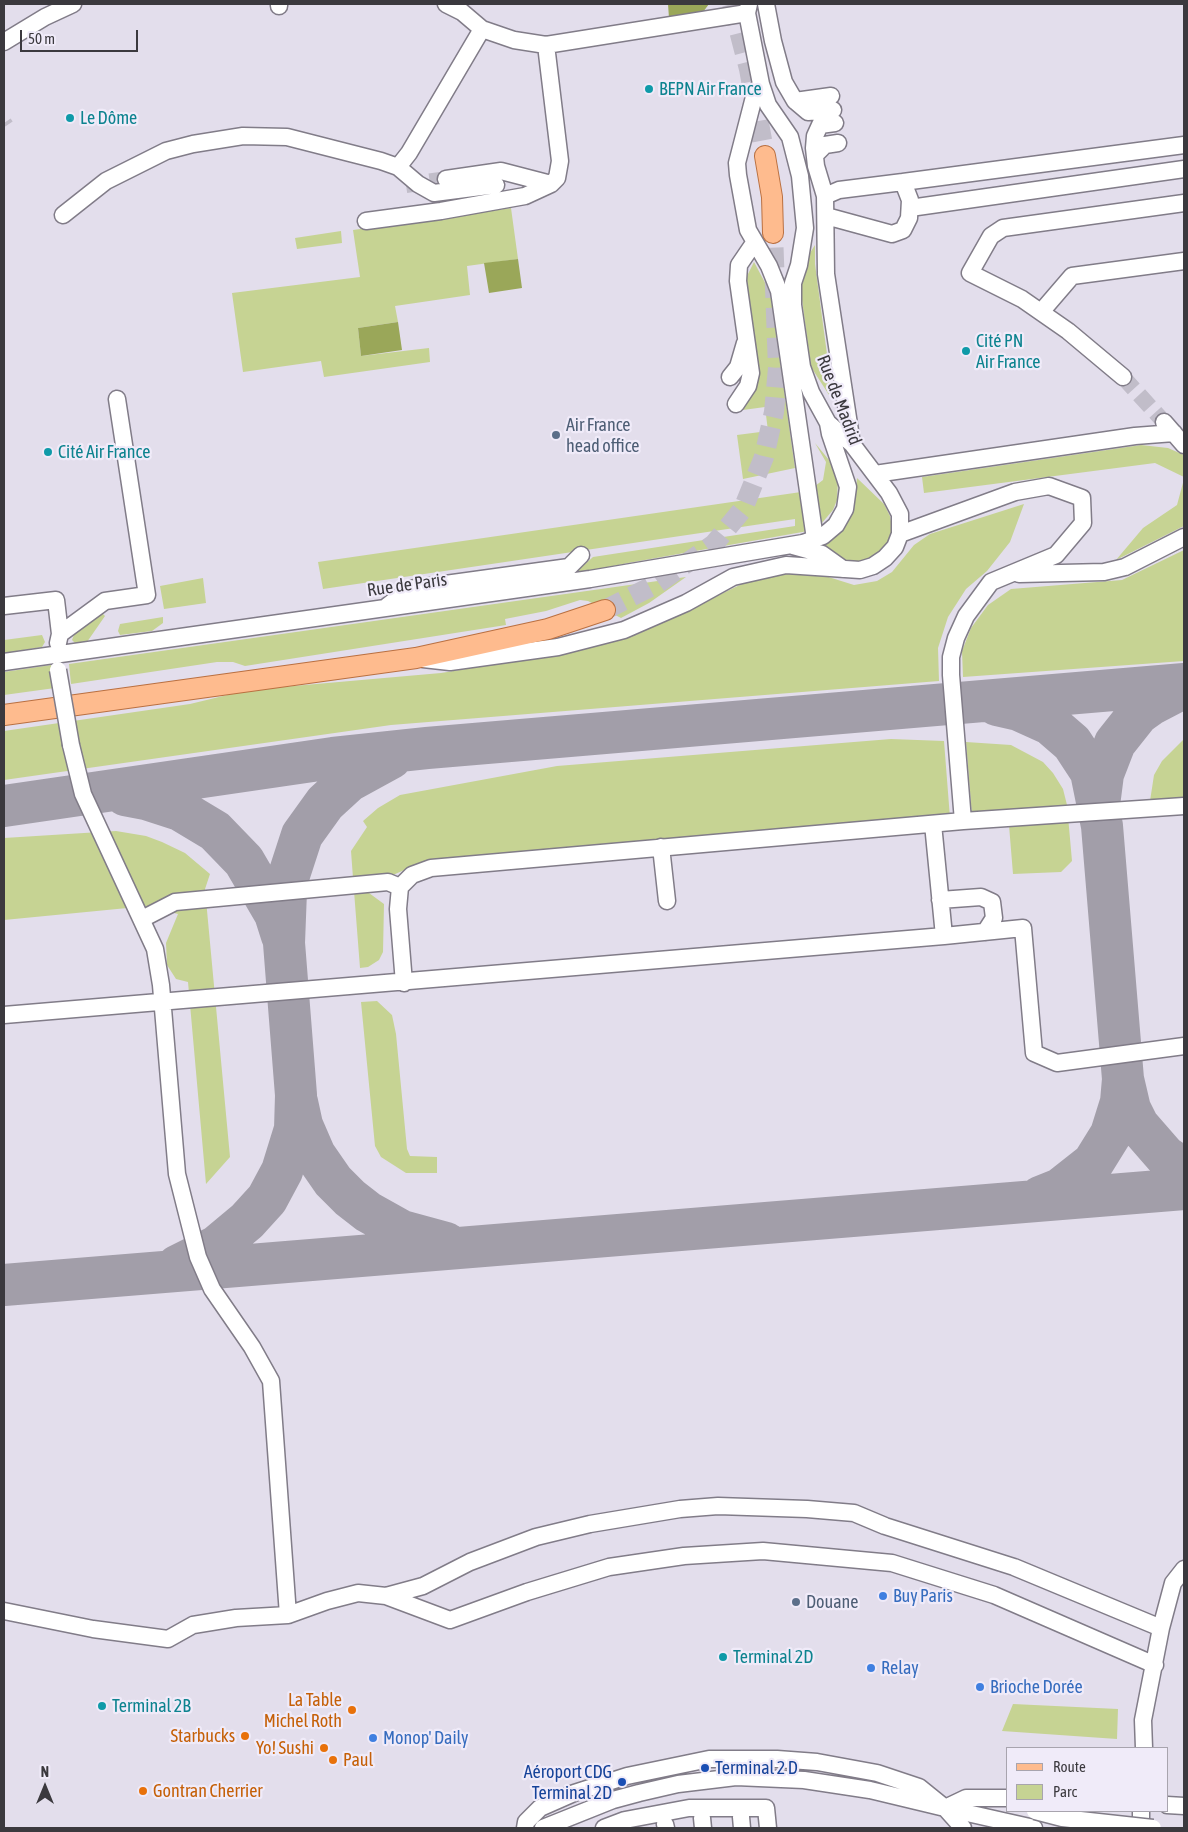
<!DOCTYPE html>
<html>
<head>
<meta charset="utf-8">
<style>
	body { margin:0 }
	#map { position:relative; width:1188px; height:1832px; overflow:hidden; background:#e3deec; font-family:"Asap Condensed",sans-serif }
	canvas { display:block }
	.frame { position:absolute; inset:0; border:5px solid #3b393e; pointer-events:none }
	.legend { position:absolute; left:1006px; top:1747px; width:162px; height:65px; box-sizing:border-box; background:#f0ebf9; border:1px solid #a8a4ae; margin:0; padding:6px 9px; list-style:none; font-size:15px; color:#3b393e }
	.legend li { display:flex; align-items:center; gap:10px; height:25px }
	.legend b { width:25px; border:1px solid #a8a4ae }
	.north { position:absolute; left:20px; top:1762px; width:50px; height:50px; -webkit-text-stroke:4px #f0ebf9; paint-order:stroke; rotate:0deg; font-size:14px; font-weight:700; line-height:20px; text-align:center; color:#3b393e }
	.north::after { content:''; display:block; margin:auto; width:18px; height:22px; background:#3b393e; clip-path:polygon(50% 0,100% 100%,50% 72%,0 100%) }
	.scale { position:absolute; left:20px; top:30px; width:118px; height:22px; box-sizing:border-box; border:2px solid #3b393e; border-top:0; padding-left:6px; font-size:15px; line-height:18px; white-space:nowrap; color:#3b393e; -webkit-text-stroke:4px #f0ebf9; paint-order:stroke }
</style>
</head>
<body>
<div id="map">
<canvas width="1188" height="1832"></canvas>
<div class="frame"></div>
<ul class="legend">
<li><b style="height:6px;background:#febb8e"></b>Route</li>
<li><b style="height:14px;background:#c6d393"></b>Parc</li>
</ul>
<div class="north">N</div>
<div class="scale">50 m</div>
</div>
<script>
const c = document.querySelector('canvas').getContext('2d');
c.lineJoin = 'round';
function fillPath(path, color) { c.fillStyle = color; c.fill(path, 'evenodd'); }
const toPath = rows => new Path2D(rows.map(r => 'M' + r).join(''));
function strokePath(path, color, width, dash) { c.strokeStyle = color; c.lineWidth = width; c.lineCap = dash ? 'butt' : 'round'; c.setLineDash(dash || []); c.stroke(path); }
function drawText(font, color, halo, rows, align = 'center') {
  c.font = font + ' "Asap Condensed",sans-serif'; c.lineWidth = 4.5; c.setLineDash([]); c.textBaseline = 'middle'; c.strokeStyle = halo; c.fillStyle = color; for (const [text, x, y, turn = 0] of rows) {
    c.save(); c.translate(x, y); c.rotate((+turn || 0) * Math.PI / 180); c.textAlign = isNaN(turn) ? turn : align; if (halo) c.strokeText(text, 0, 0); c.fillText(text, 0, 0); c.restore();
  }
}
const green = toPath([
	[511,208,518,259,467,266,470,295,395,306,398,322,358,328,361,356,429,348,430,362,324,377,321,361,243,372,232,293,360,277,353,230],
	[341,231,342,243,297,249,295,238],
	[815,245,815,264,832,392,831,398,811,367,800,285,808,256],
	[754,262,770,292,795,468,743,479,737,435,768,431,765,407,743,410,760,375,746,278],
	[815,443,829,460,838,479,837,500,833,510,821,524,811,489,823,480,826,462],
	[1141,445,1168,448,1184,455,1184,477,1155,463,924,493,922,477],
	[857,478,884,504,890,516,892,527,890,538,881,553,863,563,843,562,822,546,840,532,854,509],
	[1184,479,1184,526,1116,560,1143,528,1177,505],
	[801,492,808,531,628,563,574,574,593,557,795,526,795,519,323,589,318,562],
	[1024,504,1010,542,987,571,966,589,948,617,938,648,939,681,391,725,4,780,4,731,190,704,248,690,441,673,572,652,638,634,746,582,781,572,822,575,854,585,877,581,892,572,914,545,930,534],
	[1184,550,1184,661,963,677,962,651,971,628,988,605,1011,589,1122,580],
	[686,577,649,603,621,618,588,601,580,600,546,611,505,619,506,625,245,666,233,662,217,662,71,684,69,664],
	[203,578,206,603,164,609,160,586],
	[101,612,105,616,87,642,76,644,72,640,78,624],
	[163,617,163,623,152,631,120,635,118,631,120,624],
	[42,635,45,642,42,647,4,653,4,640],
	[51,665,55,688,4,695,4,672],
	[891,739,944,741,950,818,427,860,393,875,353,878,351,851,367,827,363,821,378,808,400,795,557,766],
	[1184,739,1184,798,1150,801,1154,775,1162,761],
	[966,742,1011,745,1043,762,1053,773,1063,789,1067,805,1072,861,1061,872,1013,874,1008,813,972,816],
	[116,831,146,836,162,842,185,853,210,874,205,889,230,1157,206,1184,188,982,176,979,167,965,166,943,178,914,148,906,4,920,4,838],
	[354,891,369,893,384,904,383,952,379,960,368,967,360,968],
	[377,1001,392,1015,396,1034,407,1149,410,1156,437,1157,437,1173,406,1173,381,1157,375,1146,361,1002],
	[1013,1704,1118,1709,1117,1739,1002,1731]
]);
const forest = toPath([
	[668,4,709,4,700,16,669,18],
	[518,259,522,288,489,293,484,263],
	[398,322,402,350,361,356,358,328]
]);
const taxiway = toPath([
	[997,705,1019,710,1050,724,1072,743,1091,772,1102,826,1123,1079,1121,1102,1111,1134,1093,1163,1060,1189,1040,1197],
	[125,795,146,799,180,810,215,831,244,861,275,914,282,936],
	[1099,805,1103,774,1115,743,1138,714,1152,704,1183,688],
	[4,806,333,758,427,748,1184,684],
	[1123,1079,1130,1109,1138,1125,1165,1156,1184,1169],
	[297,1102,302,1125,315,1155,333,1181,350,1198,368,1212,402,1231,446,1243],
	[177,1266,217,1246,247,1221,267,1199,282,1171,295,1129,296,1095,284,943,286,891,288,878,302,835,325,803,349,781,391,758],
	[4,1285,1184,1189]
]);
const minorTunnel = toPath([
	[4,123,6,126],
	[406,185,446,179],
	[1123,377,1164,422]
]);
const majorTunnel = toPath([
	[732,4,749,69,765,156],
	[605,610,658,583,714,544,743,509,764,457,774,412,778,368,773,233]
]);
const minor = toPath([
	[446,4,462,12,482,29,514,40,546,45,747,13],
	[766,4,773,41,784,82,795,101,808,112,833,110],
	[279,6,279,4],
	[4,42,45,17,73,4],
	[761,84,755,93,737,163,738,175,748,230,769,266,779,291,815,539],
	[795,101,831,96],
	[835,123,820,125,815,136,814,148,816,166,825,196,826,274,852,444],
	[815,155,825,145,838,143],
	[398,167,409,153,482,29],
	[446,179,501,171,551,184],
	[903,182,1184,145],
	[825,196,839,190,903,182,910,200,909,218,903,230,892,234,826,216],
	[910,208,1184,169],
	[63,215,106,181,166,151,193,144,243,136,287,137,381,161,398,167,418,184,434,193,496,185],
	[366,221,441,211,525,196,551,184,557,178,560,161,546,45],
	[1041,312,1072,276,1184,261],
	[730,377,738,367,745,343],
	[1123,377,1068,331,1022,299,970,273,991,236,1003,228,1184,203],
	[736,404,748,386,751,373,738,281,739,265,754,243],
	[1164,422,1184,445],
	[875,474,1135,436,1174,433],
	[900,534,1015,492,1049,486,1082,498,1083,523,1056,555,991,582,966,616,956,638,951,657,951,675,963,821],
	[793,546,822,554,843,569],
	[1019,574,1104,572,1125,567,1184,537],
	[4,606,56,600,60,634,58,643],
	[386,607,409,589,569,567,581,555],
	[60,634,105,601,147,595,117,399],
	[423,659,450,662,558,647,624,630,686,603,733,577,786,565,860,570,873,566,885,558,895,547,900,534,900,514,889,493,852,444,828,423],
	[4,662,590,579,803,543,823,536,836,525,845,509,848,487,830,434,828,423,811,392,802,367,793,305,793,283,799,265,805,228,800,176,790,137,768,105,761,84,747,13,749,4],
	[71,745,83,794,155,949,161,985,177,1174,198,1257,212,1289,252,1347,271,1381,288,1615],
	[661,847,667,901],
	[940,900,981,897,992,902,994,918,985,932],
	[142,919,175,902,388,882,400,887],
	[944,936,1023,928,1034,1053,1057,1063,1184,1046],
	[404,983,398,909,400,887,412,875,431,868,963,821,1184,806],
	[4,1015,944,936,933,824],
	[386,1596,423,1586,470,1562,536,1537,590,1524,680,1509,718,1506,807,1509,854,1513,885,1526,1014,1567,1161,1628],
	[4,1611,93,1629,168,1639,193,1625,236,1618,288,1615,327,1601,358,1593,386,1596,450,1620,527,1592,609,1567,684,1556,763,1551,892,1563,994,1595,1155,1665],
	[1144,1748,1143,1720,1161,1628,1173,1583,1184,1569],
	[1167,1805,1184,1806],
	[945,1808,966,1798,1007,1798],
	[741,1817,742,1828],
	[702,1818,703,1828],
	[665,1824,666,1828],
	[525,1828,526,1822,540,1808,574,1793,627,1776,709,1759,777,1759,817,1762,877,1773,919,1787,945,1808,1034,1828],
	[543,1828,613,1800,639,1793,678,1784,736,1777,804,1780,870,1790,945,1808,963,1828],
	[604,1828,625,1820,689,1808,766,1808,768,1828],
	[1141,1828,1141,1811]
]);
const major = toPath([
	[765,156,772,197,773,233],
	[4,715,416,658,548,629,605,610]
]);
const minorBridge = toPath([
	[58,670,71,745],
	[1035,1811,1062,1818,1153,1828]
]);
const markers = [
	[649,89,5,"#0f9aa8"],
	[70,118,5,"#0f9aa8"],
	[966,351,5,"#0f9aa8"],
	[556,435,5,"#5c6f8a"],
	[48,452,5,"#0f9aa8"],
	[883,1596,5,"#3f7fe0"],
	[796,1602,5,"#5c6f8a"],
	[723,1657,5,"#0f9aa8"],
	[871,1668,5,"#3f7fe0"],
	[980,1687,5,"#3f7fe0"],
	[102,1706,5,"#0f9aa8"],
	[352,1710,5,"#e8710a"],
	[245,1736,5,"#e8710a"],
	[373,1738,5,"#3f7fe0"],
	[324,1748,5,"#e8710a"],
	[333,1760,5,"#e8710a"],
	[705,1768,5,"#1a4fb4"],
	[622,1782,5,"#1a4fb4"],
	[143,1791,5,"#e8710a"]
];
const cultureNames = [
	["BEPN Air France",659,89],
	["Le Dôme",80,118],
	["Cité PN",976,341],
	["Air France",976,362],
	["Cité Air France",58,452],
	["Terminal 2D",733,1657],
	["Terminal 2B",112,1706]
];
const streetNames = [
	["Rue de Madrid",839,400,69],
	["Rue de Paris",407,585,-8]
];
const serviceNames = [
	["Air France",566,425],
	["head office",566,446],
	["Douane",806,1602]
];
const shopNames = [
	["Buy Paris",893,1596],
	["Relay",881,1668],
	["Brioche Dorée",990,1687],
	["Monop' Daily",383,1738]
];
const foodNames = [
	["La Table",342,1700],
	["Michel Roth",342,1721],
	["Starbucks",235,1736],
	["Yo! Sushi",314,1748],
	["Paul",343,1760,"left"],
	["Gontran Cherrier",153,1791,"left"]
];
const transitNames = [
	["Terminal 2 D",715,1768],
	["Aéroport CDG",612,1772,"right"],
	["Terminal 2D",612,1793,"right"]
];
fillPath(green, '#c6d393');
fillPath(forest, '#9aa759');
strokePath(taxiway, '#a29ea9', 42);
strokePath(minorTunnel, '#c1bdc9', 16, [16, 8]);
strokePath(majorTunnel, '#c1bdc9', 20, [20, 10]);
strokePath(minor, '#817c88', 19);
strokePath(major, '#ba7041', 22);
strokePath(minor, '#fff', 16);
strokePath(major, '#febb8e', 20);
strokePath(minorBridge, '#817c88', 19, []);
strokePath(minorBridge, '#fff', 16);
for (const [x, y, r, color] of markers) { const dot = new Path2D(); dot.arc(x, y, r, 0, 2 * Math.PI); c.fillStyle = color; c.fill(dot); strokePath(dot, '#f0ebf9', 2); }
drawText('18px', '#0d838f', '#f0ebf9', cultureNames, 'left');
drawText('18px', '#3b393e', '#f0ebf9', streetNames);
drawText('18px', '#4e5e75', '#f0ebf9', serviceNames, 'left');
drawText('18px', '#366cbe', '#f0ebf9', shopNames, 'left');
drawText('18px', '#c56008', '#f0ebf9', foodNames, 'right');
drawText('18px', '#164399', '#f0ebf9', transitNames, 'left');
</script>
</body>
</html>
